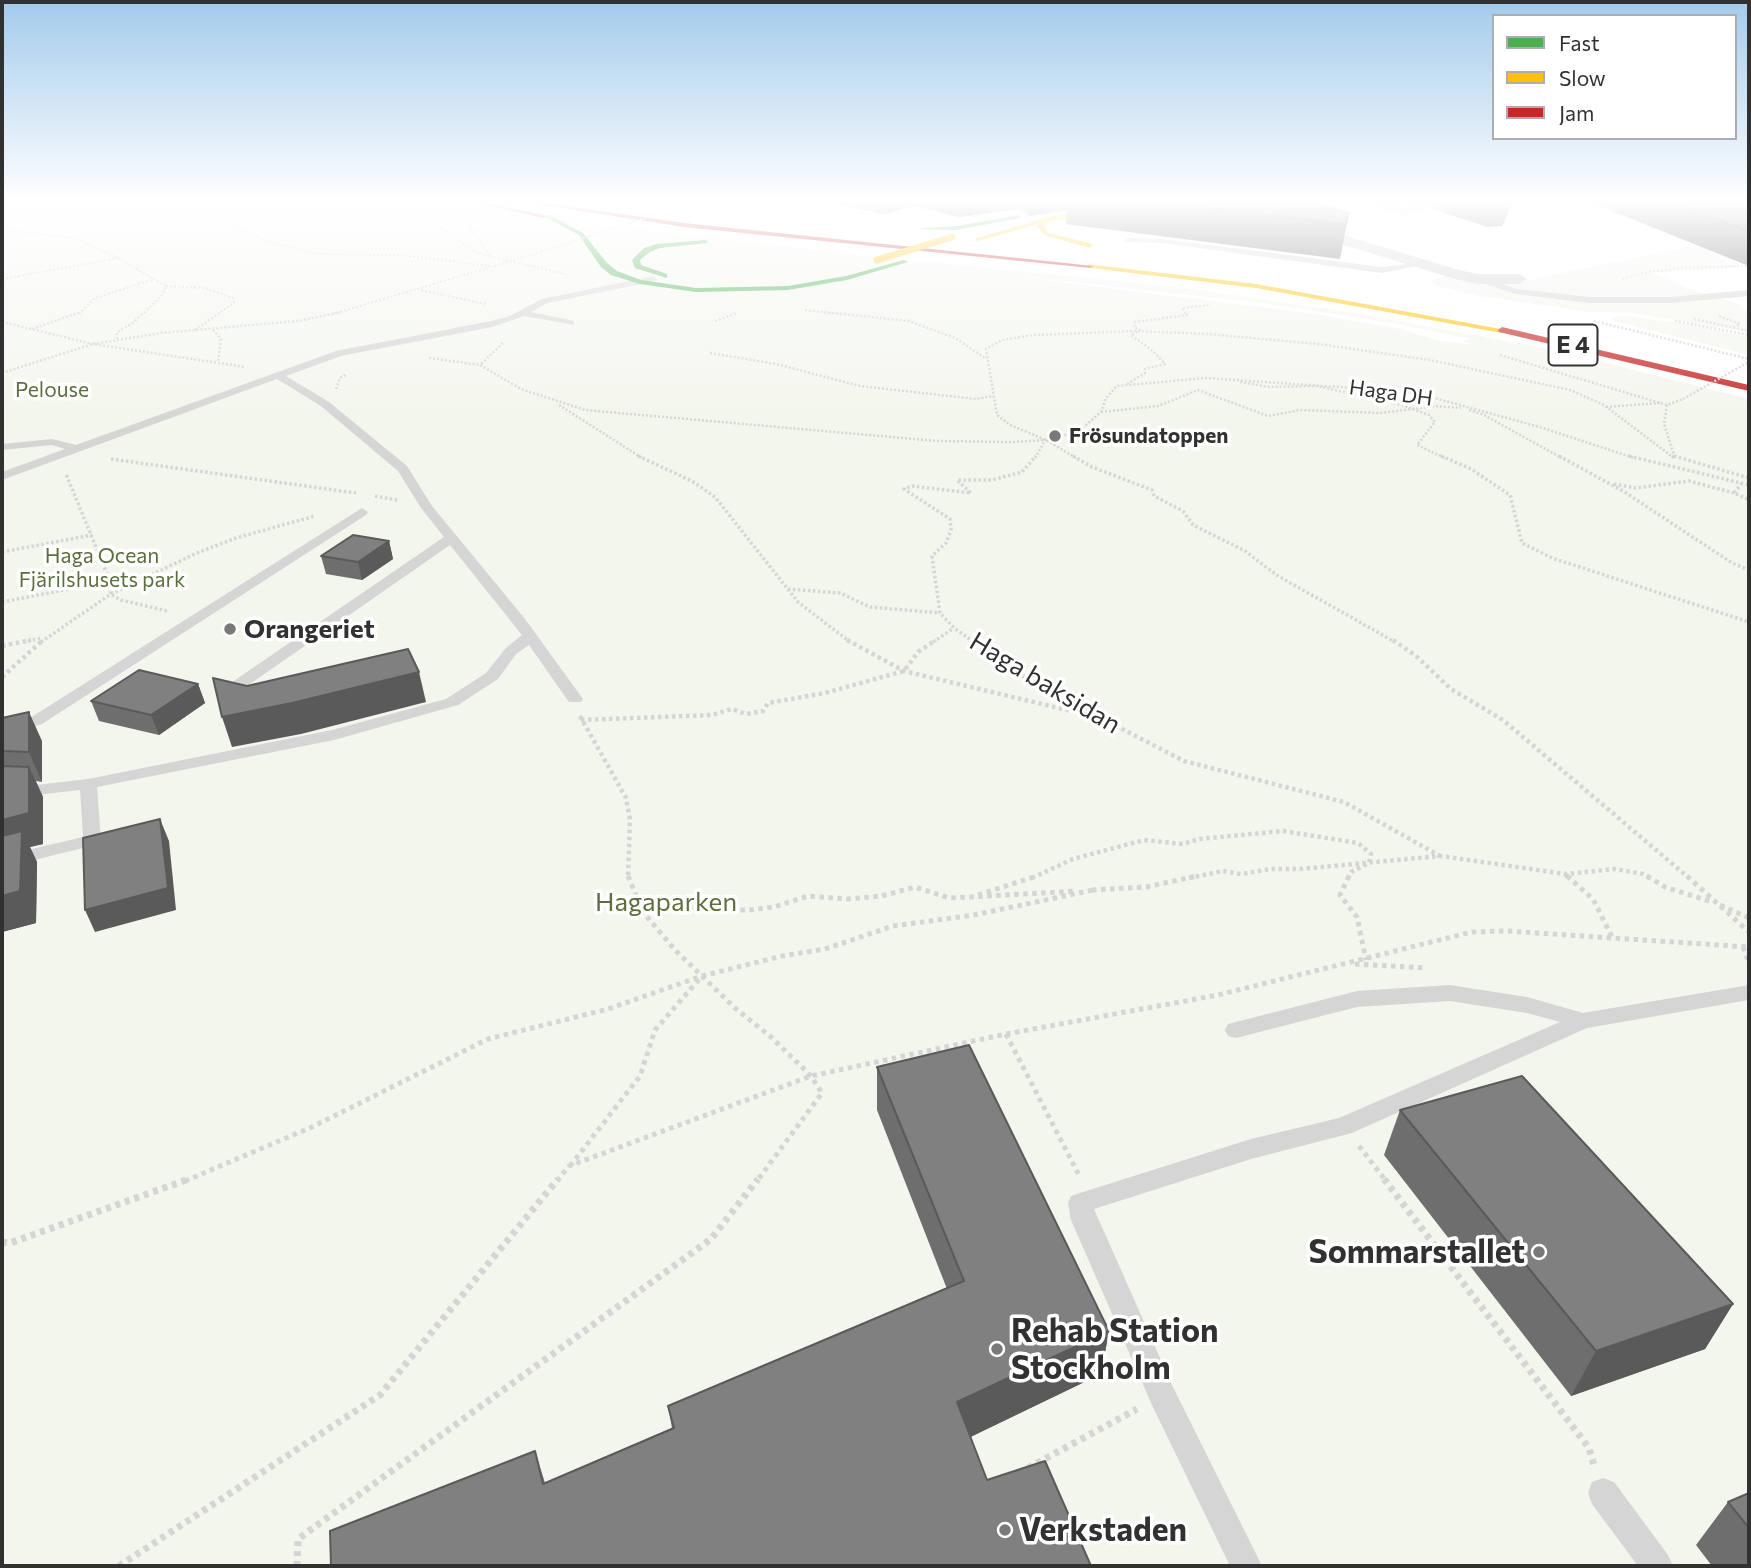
<!DOCTYPE html>
<html>
<head>
<meta charset="utf-8">
<style>
	body { margin:0 }
	#map { position:relative; width:1751px; height:1568px; overflow:hidden; background:#fff; font-family:Commissioner,sans-serif }
	canvas { display:block }
	.frame { position:absolute; inset:0; border:4px solid #313131; pointer-events:none }
	.legend { position:absolute; left:1492px; top:14px; width:245px; height:126px; box-sizing:border-box; background:#fff; border:2px solid #adadad; margin:0; padding:9px 12px; list-style:none; font-size:21px; color:#313131 }
	.legend li { display:flex; align-items:center; gap:14px; height:35px }
	.legend b { width:35px; border:2px solid #adadad }
</style>
</head>
<body>
<div id="map">
<canvas width="1751" height="1568"></canvas>
<div class="frame"></div>
<ul class="legend">
<li><b style="height:9px;background:#4caf50"></b>Fast</li>
<li><b style="height:9px;background:#ffc107"></b>Slow</li>
<li><b style="height:9px;background:#c62828"></b>Jam</li>
</ul>
</div>
<script>
const c = document.querySelector('canvas').getContext('2d');
c.lineJoin = 'round';
function fillPath(path, color) { c.fillStyle = color; c.fill(path, 'evenodd'); }
const toPath = rows => new Path2D(rows.map(r => 'M' + r).join(''));
function strokePath(path, color, width, dash) { c.strokeStyle = color; c.lineWidth = width; c.lineCap = dash ? 'butt' : 'round'; c.setLineDash(dash || []); c.stroke(path); }
function drawText(font, color, halo, rows, align = 'center') {
  c.font = font + ' Commissioner,sans-serif'; c.lineWidth = 7; c.setLineDash([]); c.textBaseline = 'middle'; c.strokeStyle = halo; c.fillStyle = color; for (const [text, x, y, turn = 0] of rows) {
    c.save(); c.translate(x, y); c.rotate((+turn || 0) * Math.PI / 180); c.textAlign = isNaN(turn) ? turn : align; if (halo) c.strokeText(text, 0, 0); c.fillText(text, 0, 0); c.restore();
  }
}
const green = toPath([
	[2,201,450,201,532,216,875,257,911,264,920,261,1177,287,1349,312,1555,350,1749,399,1749,1566,2,1566],
	[990,273,1264,303,1399,324,1471,339,1463,341,1474,345,1436,340,1400,329,1322,315],
	[1749,234,1749,258,1729,259,1741,265,1734,268,1652,273,1701,293,1739,304,1749,313,1749,332,1632,313,1590,312,1479,296,1434,285,1431,279,1446,276,1486,285,1525,281],
	[1625,316,1687,324,1749,337,1749,355,1608,319]
]);
const pathFar5 = toPath([
	[180,201,201,207,263,240,318,254,399,255,490,266],
	[390,201,428,218,476,253,569,275],
	[723,201,763,207,791,201],
	[800,201,834,209,812,214],
	[763,207,783,211],
	[834,209,863,214,903,214],
	[466,221,490,256],
	[2,223,14,231,77,239,118,258,166,286,163,294,143,314],
	[2,230,13,231],
	[2,279,118,258],
	[1622,279,1647,272,1682,268,1749,266],
	[166,286,205,288,233,298,234,303,218,314],
	[421,290,485,304],
	[805,310,841,314],
	[79,314,95,298,155,279],
	[333,314,541,252],
	[1186,314,1182,308,1209,305]
]);
const pathFar4 = toPath([
	[824,312,909,321,955,338,985,358],
	[1719,316,1740,324,1734,327],
	[1694,319,1749,331],
	[715,321,737,313],
	[1594,321,1749,359],
	[1675,321,1749,335],
	[2,322,93,344,245,367],
	[32,329,81,312],
	[195,330,221,312],
	[213,330,221,339,218,361],
	[117,339,117,332,133,323,144,312],
	[503,343,480,365,521,389,585,410,937,441,1011,442,1046,440,1079,431,1101,412,1106,398,1117,386,1206,378,1413,392,1543,428,1634,458],
	[710,353,776,364,860,386,976,399,994,396],
	[1500,355,1667,405,1683,399],
	[429,358,480,365],
	[2,373,93,344,161,333,298,321,341,312],
	[1240,382,1269,387,1317,386,1401,405,1429,415,1435,422,1417,445,1445,458],
	[1127,384,1145,373,1145,369,1165,364,1153,351,1131,335,1140,330,1134,327,1135,322,1187,315,1185,312],
	[336,389,340,378,347,374],
	[559,405,642,458],
	[1667,405,1664,424,1675,458],
	[1606,407,1660,403],
	[1469,410,1482,414,1562,458],
	[1101,412,1158,406,1198,390,1268,416,1300,410,1381,413,1436,406,1461,408],
	[1079,431,1100,431],
	[1035,458,1045,441],
	[1076,458,1046,440,1010,425,997,415,986,349,1002,340,1034,335,1135,331,1208,334,1318,344,1430,360,1570,390,1604,405,1674,458]
]);
const pathFar3 = toPath([
	[638,456,692,481,715,497,798,602,850,642],
	[1073,456,1092,467,1152,490,1154,496,1183,511,1193,525,1245,551,1278,576,1395,642],
	[1441,456,1471,469,1510,495,1522,543,1552,558,1749,622],
	[1559,456,1623,491,1732,563,1749,570],
	[1629,456,1749,485],
	[1672,456,1675,458],
	[1674,456,1749,478],
	[111,459,356,493],
	[1742,483,1734,493,1749,500],
	[1614,484,1636,488,1689,481,1734,493],
	[375,496,397,500],
	[2,552,92,535],
	[788,589,840,593,870,607,940,613],
	[111,594,197,553,236,538,315,516],
	[112,595,121,600,167,611],
	[2,602,110,581],
	[23,642,42,638],
	[41,642,111,594,110,581,66,474],
	[933,642,954,628],
	[974,642,954,628,940,613,932,556,946,543,951,530,950,519,904,489,912,486,971,493,957,480,992,480,1022,472,1036,456]
]);
const pathFar2 = toPath([
	[847,640,904,671,1092,716],
	[971,640,1030,681,1184,761,1344,802,1440,856],
	[1393,640,1416,656,1451,689,1503,720,1689,878],
	[2,646,31,640],
	[2,677,43,640],
	[580,716,626,798,630,819,628,878],
	[581,720,712,715,732,709,746,714,763,711,768,703,825,693,904,671,918,652,936,640],
	[1566,875,1569,878],
	[1032,878,1073,859,1144,840,1183,844,1199,839,1283,831,1358,843,1371,854,1369,863,1351,872,1348,878],
	[1189,878,1223,871,1241,874,1271,869,1300,869,1440,856,1566,874,1615,869,1643,874,1650,878]
]);
const pathFar1 = toPath([
	[628,876,643,912,675,950,735,1008,771,1037,811,1076,822,1093,757,1181],
	[1349,876,1340,895,1357,917,1366,960],
	[1567,876,1593,899,1613,939],
	[1647,876,1665,887,1712,902],
	[1687,876,1749,932],
	[1092,890,1146,887,1197,876],
	[978,895,1037,876],
	[1720,905,1749,918],
	[644,912,729,904,736,910,749,910,774,907,808,896,847,899,882,896,915,887,949,898,1076,891],
	[1743,947,1749,963],
	[1355,964,1427,968],
	[1006,1034,1080,1177],
	[1359,1146,1386,1181],
	[570,1166,640,1076,655,1030,701,977],
	[185,1181,312,1127,488,1039,608,1009,702,976,782,956,825,949,893,926,974,915,1093,890],
	[557,1181,569,1166,811,1076,1006,1034,1218,995,1472,932,1507,931,1749,947]
]);
const path = toPath([
	[1384,1179,1589,1448,1594,1465],
	[2,1242,10,1243,189,1179],
	[1028,1468,1137,1409],
	[119,1566,380,1395,558,1179],
	[297,1566,298,1539,711,1239,758,1179]
]);
const lane = toPath([
	[1127,238,1162,239,1382,267,1422,262,1426,264,1382,273,1162,243,1124,242,1127,238],
	[654,276,657,281,547,303,531,312,574,321,574,325,524,316,492,327,341,356,286,376,329,402,407,466,432,506,525,619,583,699,581,702,569,702,529,645,516,654,498,679,458,705,334,740,97,787,101,840,99,844,2,868,2,856,83,837,80,790,36,795,2,793,2,783,36,785,88,779,332,730,446,699,486,673,506,648,522,635,450,545,237,693,225,693,223,690,225,687,444,537,421,508,398,471,321,406,277,379,2,480,2,472,65,449,52,445,2,450,2,444,52,439,76,445,336,351,491,321,510,316,542,299,654,276],
	[1478,276,1517,289,1590,297,1670,297,1749,290,1749,296,1670,303,1590,303,1516,294,1475,281,1478,276],
	[362,508,368,512,366,515,42,724,2,736,2,726,30,718,362,508],
	[1450,985,1527,997,1583,1013,1749,985,1749,1000,1587,1028,1352,1133,1251,1159,1094,1209,1172,1385,1262,1566,1230,1566,1152,1405,1071,1220,1068,1203,1071,1196,1080,1193,1251,1139,1339,1118,1560,1022,1527,1013,1450,1001,1357,1007,1236,1038,1228,1036,1225,1030,1228,1024,1236,1022,1357,991,1450,985],
	[1603,1478,1614,1482,1668,1555,1673,1566,1638,1566,1592,1504,1588,1493,1592,1482,1603,1478]
]);
const street = toPath([
	[1209,201,1230,201,1459,270,1478,274,1519,274,1527,279,1519,284,1478,284,1455,279,1211,204,1209,201],
	[1364,201,1385,201,1406,207,1424,201,1444,201,1406,216,1366,204,1364,201]
]);
const fast = toPath([
	[545,215,549,215,583,233,607,263,617,271,641,280,696,288,788,286,846,276,904,260,908,262,847,280,788,290,696,292,640,284,611,275,601,267,579,235,545,217,545,215],
	[1019,215,1021,218,956,230,914,229,956,226,1019,215],
	[706,240,708,243,660,248,650,252,640,260,641,265,667,274,667,278,635,268,632,260,644,248,656,244,706,240]
]);
const slow = toPath([
	[1156,201,1170,201,1050,221,1044,226,1048,233,1093,244,1090,248,1044,235,1037,226,1038,224,978,241,974,239,1048,217,1156,201],
	[1087,264,1256,284,1506,330,1502,333,1256,288,1090,268,1087,264]
]);
const jam = toPath([
	[467,201,478,201,547,216,544,218,467,201],
	[517,201,531,201,684,223,1094,266,1090,268,684,227,517,201],
	[1502,327,1749,385,1749,391,1499,332,1498,330,1502,327]
]);
const pathBridgeFar1 = toPath([
	[541,252,692,203]
]);
const pathBridge = toPath([
	[1683,399,1749,362]
]);
const slowBridge = toPath([
	[877,260,952,237]
]);
const wall = toPath([
	[823,201,1306,201,1349,213,1340,259,1066,224,1067,210,1029,216,1026,212,1019,209,959,217,914,206,884,214],
	[1434,201,1513,201,1502,226,1488,227,1432,209],
	[1587,201,1749,201,1749,266],
	[389,541,393,559,362,580,326,574,321,556],
	[198,684,205,703,159,735,99,721,91,701],
	[2,718,42,741,42,782,36,781,43,797,43,844,30,847,37,862,36,923,2,932],
	[877,1067,1109,1331,1101,1374,970,1437,987,1480,1091,1566,330,1531,535,1451,545,1483,672,1428,668,1406,947,1289,877,1110],
	[1400,1110,1733,1304,1705,1349,1571,1396,1384,1155],
	[1749,1493,1749,1566,1712,1566,1696,1545,1728,1502]
]);
const shadedWall = toPath([
	[884,201,914,201,914,206,884,214],
	[960,201,1019,201,1019,209,959,217],
	[1030,201,1068,201,1067,210,1029,216],
	[1509,201,1513,201,1502,226],
	[389,541,393,559,362,580,358,562],
	[419,672,426,702,301,734,232,747,222,717],
	[198,684,205,703,159,735,151,715],
	[29,712,42,741,42,782,29,752],
	[29,767,43,797,43,844,30,847,37,862,36,923,2,932,2,820],
	[160,819,169,841,176,910,95,932,85,910],
	[1733,1304,1705,1349,1571,1396,1596,1351],
	[1109,1331,1101,1374,954,1445,957,1402]
]);
const building = toPath([
	[1148,201,1306,201,1349,213,1346,224,1148,201],
	[1668,201,1749,201,1749,231,1668,201],
	[353,535,389,541,358,562,321,556,353,535],
	[408,649,419,672,292,703,222,717,213,678,247,686,408,649],
	[139,670,198,684,151,715,91,701,139,670],
	[29,712,29,752,2,751,2,718,29,712],
	[2,766,29,767,29,813,2,820,2,766],
	[160,819,168,888,85,910,83,838,160,819],
	[22,831,20,891,2,896,2,836,22,831],
	[969,1045,1109,1331,957,1402,987,1480,1045,1461,1091,1566,331,1566,330,1531,535,1451,543,1484,674,1428,668,1406,964,1281,877,1067,969,1045],
	[1522,1076,1733,1304,1596,1351,1400,1110,1522,1076],
	[1749,1493,1749,1528,1728,1502,1749,1493]
]);
const markers = [
	[1055,436,7,"#797979"],
	[230,629,7,"#797979"],
	[1539,1252,7,"#797979"],
	[997,1349,7,"#797979"],
	[1005,1530,7,"#797979"]
];
const farParknames = [
	["Pelouse",52,390],
	["Haga Ocean",102,556],
	["Fjärilshusets park",102,580]
];
const farStreetnames = [
	["Haga DH",1391,393,8]
];
const farPoinames = [
	["Frösundatoppen",1069,436]
];
const shields = [
	[1573,345,49]
];
const shieldNames = [
	["E 4",1573,345]
];
const poiNames = [
	["Orangeriet",244,629]
];
const streetNames = [
	["Haga baksidan",1045,683,31]
];
const parkNames = [
	["Hagaparken",666,902]
];
const nearPoinames = [
	["Sommarstallet",1525,1252,"right"],
	["Rehab Station",1011,1331],
	["Stockholm",1011,1368],
	["Verkstaden",1019,1530]
];
fillPath(green, '#f3f6ed');
strokePath(pathFar5, '#d5d5d5', 2, [2, 2]);
strokePath(pathFar4, '#d5d5d5', 2.5, [2, 2]);
strokePath(pathFar3, '#d5d5d5', 3.5, [2.5, 2.5]);
strokePath(pathFar2, '#d5d5d5', 4.5, [3.5, 3.5]);
strokePath(pathFar1, '#d5d5d5', 5, [4.5, 4.5]);
strokePath(path, '#d5d5d5', 7, [5, 5]);
fillPath(lane, '#d5d5d5');
fillPath(street, '#d5d5d5');
fillPath(fast, '#4caf50');
fillPath(slow, '#ffc107');
fillPath(jam, '#c62828');
strokePath(pathBridgeFar1, '#d5d5d5', 2, [2, 2]);
strokePath(pathBridge, '#d5d5d5', 2.5, [2, 2]);
strokePath(slowBridge, '#ffc107', 7);
fillPath(wall, '#6e6e6e');
fillPath(shadedWall, '#5a5a5a');
fillPath(building, '#808080');
strokePath(building, '#5a5a5a', 2);
const sky = c.createLinearGradient(0, 0, 0, 420);
sky.addColorStop(0, '#a3cbec');
sky.addColorStop(0.48, '#fff');
sky.addColorStop(1, '#ffffff00');
c.fillStyle = sky;
c.fillRect(0, 0, 1751, 420);
for (const [x, y, r, color] of markers) { const dot = new Path2D(); dot.arc(x, y, r, 0, 2 * Math.PI); c.fillStyle = color; c.fill(dot); strokePath(dot, '#fff', 2.5); }
drawText('21px', '#5b6f3c', '#fff', farParknames);
drawText('21px', '#313131', '#fff', farStreetnames);
drawText('bold 21px', '#313131', '#fff', farPoinames, 'left');
for (const [x, y, w] of shields) { const box = new Path2D(); box.roundRect(x - w / 2, y - 20.5, w, 41, 5); c.fillStyle = '#fff'; c.fill(box); strokePath(box, '#313131', 2); }
drawText('bold 24px', '#313131', null, shieldNames);
drawText('bold 26px', '#313131', '#fff', poiNames, 'left');
drawText('26px', '#313131', '#fff', streetNames);
drawText('26px', '#5b6f3c', '#fff', parkNames);
drawText('bold 32px', '#313131', '#fff', nearPoinames, 'left');
</script>
</body>
</html>
